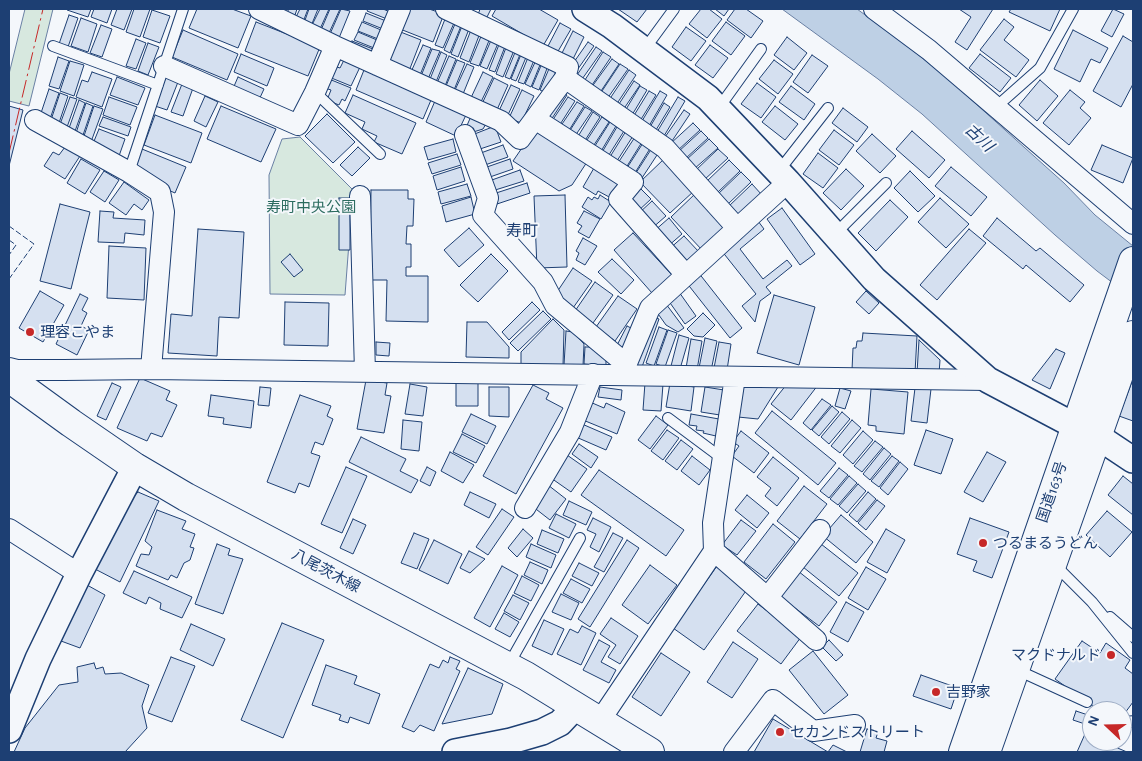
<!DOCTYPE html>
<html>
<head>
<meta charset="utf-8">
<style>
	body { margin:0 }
	#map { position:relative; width:1142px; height:761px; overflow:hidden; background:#f4f7fb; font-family:"Alegreya Sans",sans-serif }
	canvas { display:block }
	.frame { position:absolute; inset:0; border:10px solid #1d3f73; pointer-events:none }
	.north { position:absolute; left:1082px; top:701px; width:50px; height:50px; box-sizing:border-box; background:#f4f7fb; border:1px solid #9eadc5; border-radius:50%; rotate:291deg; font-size:14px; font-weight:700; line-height:20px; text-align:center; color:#1d3f73 }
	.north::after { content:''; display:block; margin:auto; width:18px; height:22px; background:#c62828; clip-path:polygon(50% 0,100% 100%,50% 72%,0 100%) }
</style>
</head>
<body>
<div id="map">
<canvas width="1142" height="761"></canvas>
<div class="frame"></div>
<div class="north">N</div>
</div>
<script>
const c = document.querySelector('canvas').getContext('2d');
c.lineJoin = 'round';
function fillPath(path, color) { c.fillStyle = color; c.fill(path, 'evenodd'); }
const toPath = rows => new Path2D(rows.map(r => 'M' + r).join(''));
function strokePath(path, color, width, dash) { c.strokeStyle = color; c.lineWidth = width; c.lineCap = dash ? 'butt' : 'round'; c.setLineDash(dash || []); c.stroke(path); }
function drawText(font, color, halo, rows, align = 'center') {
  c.font = font + ' "Alegreya Sans","Noto Sans JP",sans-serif'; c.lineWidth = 4; c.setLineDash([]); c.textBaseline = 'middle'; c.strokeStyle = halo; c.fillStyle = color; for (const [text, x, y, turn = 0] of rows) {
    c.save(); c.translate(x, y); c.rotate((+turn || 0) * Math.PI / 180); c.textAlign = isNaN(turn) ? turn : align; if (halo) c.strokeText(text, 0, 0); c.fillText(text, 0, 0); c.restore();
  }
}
const green = toPath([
	[25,9,53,9,29,106,9,101,9,74,25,9],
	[300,137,353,190,345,295,270,294,269,175,282,139,300,137]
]);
const water = toPath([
	[782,9,857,9,901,41,946,77,1064,183,1095,215,1133,246,1133,298,1097,271,1055,235,922,114,878,79,782,9]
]);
const building = toPath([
	[67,9,91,9,88,17,67,10,67,9],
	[94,9,112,9,107,23,91,17,94,9],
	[117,9,132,9,124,30,111,25,117,9],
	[134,9,150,9,140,37,126,32,134,9],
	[197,9,232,9,251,16,238,48,189,28,197,9],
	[289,9,297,9,294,18,286,14,289,9],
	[300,9,308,9,303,22,295,19,300,9],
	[309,9,318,9,311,26,304,23,309,9],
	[320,9,329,9,320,29,312,25,320,9],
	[330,9,340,9,329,33,321,30,330,9],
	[341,9,350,11,339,38,330,34,341,9],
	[368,9,383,9,390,12,387,19,367,11,368,9],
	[408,9,429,9,444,14,433,42,400,29,408,9],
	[480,9,491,9,486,19,478,15,480,9],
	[496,9,539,9,558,20,543,46,492,16,496,9],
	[618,9,647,9,637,22,618,9],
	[701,9,709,9,722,19,707,38,689,24,701,9],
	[715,9,729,9,724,16,715,9],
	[735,9,746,9,763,21,751,38,727,20,735,9],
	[959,9,993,9,967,50,955,42,971,17,959,9],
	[1011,9,1060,9,1050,31,1009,12,1011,9],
	[1113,9,1124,14,1112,37,1101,31,1113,9],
	[152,10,170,16,160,43,143,37,152,10],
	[366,13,386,21,383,29,363,21,366,13],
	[69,15,78,18,68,47,59,44,69,15],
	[81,18,97,24,88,52,71,46,81,18],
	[445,19,454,23,443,48,435,45,445,19],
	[1004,19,1014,27,1004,40,1029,60,1016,77,980,50,1004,19],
	[256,22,320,47,308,76,245,51,256,22],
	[362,22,381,30,378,39,358,31,362,22],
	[726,22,745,36,731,55,712,41,726,22],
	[560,23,571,29,557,53,547,48,560,23],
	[455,24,461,26,450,53,444,50,455,24],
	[101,25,112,29,102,57,90,53,101,25],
	[462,26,469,29,458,57,451,54,462,26],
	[686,27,706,41,691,61,672,47,686,27],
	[183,30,238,54,227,80,172,57,183,30],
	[471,30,480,33,469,62,460,58,471,30],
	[1073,30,1108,48,1100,63,1091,59,1080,82,1054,69,1073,30],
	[398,31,421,40,409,71,392,64,388,57,398,31],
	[573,31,584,37,571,63,560,57,573,31],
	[358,32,377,40,374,48,354,40,358,32],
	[482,34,490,38,479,66,470,63,482,34],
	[1123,36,1133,42,1133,84,1121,107,1093,91,1123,36],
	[787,37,807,53,794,70,774,55,787,37],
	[492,38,499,41,487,69,480,66,492,38],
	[136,39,146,43,136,69,126,66,136,39],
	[352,41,373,49,369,57,349,49,352,41],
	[500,42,506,44,495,72,489,70,500,42],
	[588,42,594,46,573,76,567,72,588,42],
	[148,43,159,47,148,75,138,71,148,43],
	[423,45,431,48,420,75,411,72,423,45],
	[507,45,515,48,503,77,496,74,507,45],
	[710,45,728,58,713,78,695,65,710,45],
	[596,47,602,51,580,82,575,78,596,47],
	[432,49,440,51,428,79,421,76,432,49],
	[516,50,521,52,510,79,505,77,516,50],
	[441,52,447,55,436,82,430,79,441,52],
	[522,52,527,55,516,81,511,79,522,52],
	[603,52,611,57,590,88,583,83,603,52],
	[241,54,274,68,267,86,234,72,241,54],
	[980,54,1011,78,1000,92,969,68,980,54],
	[529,55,535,58,524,84,518,82,529,55],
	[812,55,828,66,808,93,793,82,812,55],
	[449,56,456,59,445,86,437,83,449,56],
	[58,57,69,61,59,89,49,86,58,57],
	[537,58,542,60,531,87,525,84,537,58],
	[612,59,619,64,599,94,591,88,612,59],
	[344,60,360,67,351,86,329,77,334,66,340,68,344,60],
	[457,60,465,63,454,90,446,86,457,60],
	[774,60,793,74,778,94,759,79,774,60],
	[70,61,84,65,74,96,60,91,70,61],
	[543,61,549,63,539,90,532,87,543,61],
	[467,64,474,67,463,94,455,90,467,64],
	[551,64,558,67,546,93,540,90,551,64],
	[620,64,628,69,607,99,600,94,620,64],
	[364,70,431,100,423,119,356,90,364,70],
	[629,70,636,75,616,105,609,100,629,70],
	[92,72,112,79,102,107,76,97,82,80,88,82,92,72],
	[483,72,493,77,479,106,469,102,483,72],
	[117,77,145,88,138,105,110,95,117,77],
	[166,77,178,82,167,110,155,106,166,77],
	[238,77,264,89,258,102,232,91,238,77],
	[494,78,508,85,496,112,481,106,494,78],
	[329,79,351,88,345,101,342,99,339,105,327,100,331,90,325,88,329,79],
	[1040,80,1058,96,1037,121,1019,105,1040,80],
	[634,81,640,85,623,110,617,107,634,81],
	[757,83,776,97,761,118,741,104,757,83],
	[182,84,193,88,183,116,171,112,182,84],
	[511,85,520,89,507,117,498,113,511,85],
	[640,86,647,90,632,115,625,111,640,86],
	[791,86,815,104,804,120,779,102,791,86],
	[49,89,59,93,50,119,40,116,49,89],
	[522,90,534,96,521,123,509,118,522,90],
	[1070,90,1085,102,1080,108,1091,118,1069,145,1043,123,1070,90],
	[560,91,567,95,551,120,544,116,560,91],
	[649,91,656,95,640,121,633,117,649,91],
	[660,91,667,95,649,126,642,121,660,91],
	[60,93,68,96,58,126,50,123,60,93],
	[353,95,416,123,402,154,374,142,377,136,362,129,365,122,345,113,353,95],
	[205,96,218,102,206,127,194,121,205,96],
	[70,97,77,99,66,130,59,127,70,97],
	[109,97,137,107,130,125,103,115,109,97],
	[568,97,575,101,559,126,552,121,568,97],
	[678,97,685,101,664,136,657,132,678,97],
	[79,100,85,103,74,134,68,131,79,100],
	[435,101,466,115,456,136,426,122,435,101],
	[577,102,584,106,568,132,560,127,577,102],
	[86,103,93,106,82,138,75,136,86,103],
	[664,103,670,107,656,130,650,127,664,103],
	[9,106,23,110,9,166,9,106],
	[94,106,103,109,91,142,83,139,94,106],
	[221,106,276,129,261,162,207,139,221,106],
	[775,106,798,124,785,140,762,122,775,106],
	[585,107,592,111,575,136,569,132,585,107],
	[843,108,868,127,857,142,832,123,843,108],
	[684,110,690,114,672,141,665,137,684,110],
	[593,112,600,117,584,142,577,138,593,112],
	[327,114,355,142,333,163,305,136,327,114],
	[472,114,487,122,483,129,470,133,465,130,472,114],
	[155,115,202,133,191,163,144,145,155,115],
	[103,117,131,127,128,136,99,126,103,117],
	[602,117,609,122,592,148,585,143,602,117],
	[610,122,616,126,600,153,593,149,610,122],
	[693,123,700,130,677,151,670,144,693,123],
	[495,126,501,142,477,150,472,135,495,126],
	[617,127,624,131,607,158,601,154,617,127],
	[99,129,125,139,119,156,92,146,99,129],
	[535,129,587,162,572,185,559,191,513,161,535,129],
	[834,130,854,145,839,165,819,150,834,130],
	[626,131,633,136,615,164,608,160,626,131],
	[701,131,708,138,685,159,678,152,701,131],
	[912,131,945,160,929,178,896,149,912,131],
	[872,134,896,156,880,173,856,151,872,134],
	[635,137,642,142,624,171,616,166,635,137],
	[453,139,456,152,428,160,424,147,453,139],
	[709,139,718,148,694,169,686,160,709,139],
	[643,143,651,147,633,176,625,171,643,143],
	[503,145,508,157,482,166,478,154,503,145],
	[1102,145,1133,158,1123,183,1091,170,1102,145],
	[65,147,80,156,65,179,44,166,53,152,59,155,65,147],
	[358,147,370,158,352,176,340,165,358,147],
	[652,148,659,152,640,181,634,176,652,148],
	[142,149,186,167,175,193,148,181,134,168,142,149],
	[718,149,728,158,704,180,695,171,718,149],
	[818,153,838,168,823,188,803,174,818,153],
	[457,154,461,165,432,174,428,163,457,154],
	[81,159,100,170,85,194,67,183,81,159],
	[510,159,513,169,487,178,484,168,510,159],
	[664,159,694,191,670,213,640,182,664,159],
	[729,160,740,171,717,193,706,182,729,160],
	[461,167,465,181,437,190,433,176,461,167],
	[951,167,987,197,971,216,935,186,951,167],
	[594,168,620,183,611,198,598,191,596,195,583,187,594,168],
	[846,169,864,186,841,210,823,193,846,169],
	[520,170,524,181,492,191,489,181,520,170],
	[104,171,119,180,105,202,90,192,104,171],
	[910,171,935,196,918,212,894,188,910,171],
	[741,172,751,182,727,205,717,195,741,172],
	[124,182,149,200,142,210,134,204,126,215,109,203,124,182],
	[527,183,530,193,497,204,493,194,527,183],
	[467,184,471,196,441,204,438,192,467,184],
	[752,184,762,195,738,218,728,207,752,184],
	[638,186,651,199,637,212,624,198,638,186],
	[371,190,408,190,408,199,414,199,413,226,407,226,406,244,411,244,411,267,406,267,406,276,428,276,428,322,386,321,387,280,370,280,371,190],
	[696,193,728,227,703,251,671,217,696,193],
	[565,195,567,267,537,268,534,196,565,195],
	[600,195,611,202,601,219,582,207,588,197,592,200,594,197,598,199,600,195],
	[471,197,475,214,446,222,442,206,471,197],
	[339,198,350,198,350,250,339,250,339,198],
	[940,198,969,224,946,248,918,222,940,198],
	[890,200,908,217,876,251,858,233,890,200],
	[652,201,666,216,651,229,638,214,652,201],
	[60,204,90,212,71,289,40,281,60,204],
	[782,208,815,254,800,265,767,219,782,208],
	[100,211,114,212,113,218,145,220,144,235,125,233,124,243,98,242,100,211],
	[584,211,600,219,589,238,578,232,582,226,577,223,584,211],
	[669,218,682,234,667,247,653,232,669,218],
	[997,218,1036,251,1040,248,1084,285,1070,302,1026,265,1023,269,983,236,997,218],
	[758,221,764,229,740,249,763,279,787,260,792,266,766,287,771,293,760,301,755,322,742,306,756,294,721,250,758,221],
	[469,228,484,245,459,267,444,250,469,228],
	[198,229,244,232,239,318,219,317,217,356,168,353,171,314,192,316,198,229],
	[969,229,986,243,937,300,920,285,969,229],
	[633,233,672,275,652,293,614,250,633,233],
	[684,236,699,252,683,266,668,250,684,236],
	[583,238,597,246,585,265,576,260,579,253,576,251,583,238],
	[109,246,146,248,144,300,107,298,109,246],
	[290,254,303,270,294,277,281,262,290,254],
	[491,254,508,271,478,302,460,285,491,254],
	[612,259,634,280,621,294,598,272,612,259],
	[573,268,592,281,573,308,555,295,573,268],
	[698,272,742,328,730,338,686,282,698,272],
	[595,282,613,295,593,323,575,311,595,282],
	[40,291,64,305,43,342,19,328,40,291],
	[866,291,879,303,869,314,856,302,866,291],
	[679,292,696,316,685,324,668,300,679,292],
	[80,294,88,298,82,310,87,313,81,326,89,330,77,355,56,344,80,294],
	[774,295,815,307,799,365,757,353,774,295],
	[618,296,637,309,615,341,596,327,618,296],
	[285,302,329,303,328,346,284,345,285,302],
	[532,302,540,310,509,340,502,332,532,302],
	[666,304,684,328,678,332,666,325,656,311,666,304],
	[543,311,551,319,518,351,510,343,543,311],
	[703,313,715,325,703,337,694,336,687,329,703,313],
	[651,316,659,319,642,367,633,364,651,316],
	[553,319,564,330,563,366,521,365,521,352,553,319],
	[467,322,487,322,509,347,509,358,466,357,467,322],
	[627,326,635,330,623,352,615,349,627,326],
	[659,327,667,330,654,366,646,363,659,327],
	[668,330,677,333,665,367,656,364,668,330],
	[566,331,573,332,584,344,583,366,564,365,566,331],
	[863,333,917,336,915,373,852,370,853,348,856,348,857,341,862,341,863,333],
	[679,335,689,338,680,369,671,366,679,335],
	[705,338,717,341,711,371,699,368,705,338],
	[691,339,702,341,697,370,686,368,691,339],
	[919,340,940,360,939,374,917,373,919,340],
	[376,342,390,343,389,356,376,355,376,342],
	[719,342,731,344,727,370,714,368,719,342],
	[585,347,591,347,606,360,606,366,584,364,585,347],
	[1056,349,1065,353,1050,389,1032,380,1056,349],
	[140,378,170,391,166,400,177,405,162,437,151,433,147,441,117,428,140,378],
	[1133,379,1133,421,1119,416,1133,379],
	[366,380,387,383,385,395,391,396,384,433,357,429,366,380],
	[456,382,478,382,478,406,456,406,456,382],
	[112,383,121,387,106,420,97,416,112,383],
	[645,383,663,384,661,411,643,410,645,383],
	[670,383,694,387,691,411,666,407,670,383],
	[410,384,427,387,423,416,405,414,410,384],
	[742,384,778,387,758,419,738,417,742,384],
	[787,384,818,385,791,420,771,404,787,384],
	[533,385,549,393,546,399,563,408,516,494,483,476,533,385],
	[260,387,271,388,269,406,258,405,260,387],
	[489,387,509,387,509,417,489,416,489,387],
	[600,387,622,390,621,400,598,397,600,387],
	[705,387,724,390,720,415,701,412,705,387],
	[840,388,851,391,845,409,835,406,840,388],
	[915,388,931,389,927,423,911,421,915,388],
	[871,389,908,392,904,434,876,431,876,426,868,425,871,389],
	[211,395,254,401,251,428,223,424,224,418,208,416,211,395],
	[300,395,331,406,327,416,333,419,323,445,315,442,311,453,320,456,309,487,299,483,295,493,267,482,300,395],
	[822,399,831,405,811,430,803,423,822,399],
	[590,402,604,408,606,403,625,412,617,434,583,420,590,402],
	[832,406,839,412,819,436,812,430,832,406],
	[772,411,836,463,818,485,755,433,772,411],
	[842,412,850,419,829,444,821,437,842,412],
	[471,414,496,426,487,444,462,432,471,414],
	[691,414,719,419,716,436,703,433,704,431,696,430,697,426,689,425,691,414],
	[656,416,668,425,650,449,638,440,656,416],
	[403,420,422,422,419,451,401,449,403,420],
	[852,420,861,428,840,453,831,446,852,420],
	[582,424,612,437,606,450,576,437,582,424],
	[667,430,679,438,663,460,651,451,667,430],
	[926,430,953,439,941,474,914,465,926,430],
	[741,431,769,453,754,473,732,456,739,446,733,442,741,431],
	[863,431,873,440,853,464,843,455,863,431],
	[462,434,485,446,476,463,453,452,462,434],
	[361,437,406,459,400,471,418,480,411,493,349,462,361,437],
	[681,440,693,449,677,470,665,461,681,440],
	[875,441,883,447,862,472,854,466,875,441],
	[579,444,598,457,591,468,572,454,579,444],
	[884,448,891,454,870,480,863,474,884,448],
	[450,452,474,465,463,483,441,471,450,452],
	[987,452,1006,462,983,502,964,492,987,452],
	[567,455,587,469,571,492,551,478,567,455],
	[692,456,710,470,699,485,681,471,692,456],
	[892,456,899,461,879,487,871,481,892,456],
	[773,457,799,478,777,506,765,496,771,488,757,477,773,457],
	[900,462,908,469,888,495,880,488,900,462],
	[346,467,367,476,342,533,321,524,346,467],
	[427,467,436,472,430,486,420,481,427,467],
	[839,468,848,475,829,498,820,491,839,468],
	[599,470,684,530,666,556,581,495,599,470],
	[849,476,857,483,838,505,830,499,849,476],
	[1123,476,1133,484,1133,515,1108,495,1123,476],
	[858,484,866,491,847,513,839,506,858,484],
	[548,485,566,499,550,520,532,506,548,485],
	[804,486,827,504,800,539,777,521,804,486],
	[138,492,159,501,120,582,95,569,128,503,138,492],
	[470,492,496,504,489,518,464,505,470,492],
	[868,492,876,499,857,522,849,515,868,492],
	[747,495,769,513,757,528,735,510,747,495],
	[877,500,885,506,866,530,858,523,877,500],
	[569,501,592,512,586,525,563,515,569,501],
	[502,509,514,517,488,555,476,547,502,509],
	[157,510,186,521,182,529,195,534,190,547,194,548,190,560,184,563,177,578,171,575,168,580,136,566,141,554,149,555,152,547,145,541,157,510],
	[1107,511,1132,532,1110,557,1086,535,1107,511],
	[556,514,576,524,569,538,549,528,556,514],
	[841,515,873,542,856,563,823,536,841,515],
	[593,518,611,527,599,552,590,547,596,534,587,530,593,518],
	[970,518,1009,532,992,578,973,571,977,561,957,554,970,518],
	[353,519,366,525,353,554,340,548,353,519],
	[741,520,756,531,737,555,722,545,741,520],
	[773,524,795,542,766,579,744,562,773,524],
	[523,529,533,538,517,557,508,548,523,529],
	[886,529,905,540,887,573,867,562,886,529],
	[542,530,564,539,558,553,537,544,542,530],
	[414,533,429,539,417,569,401,563,414,533],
	[613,533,623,538,604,572,594,567,613,533],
	[434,540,462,554,448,584,419,570,434,540],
	[627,540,639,548,590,627,578,619,627,540],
	[217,544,230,549,228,555,243,559,223,614,195,604,217,544],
	[531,544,556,555,551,568,526,557,531,544],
	[821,544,858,573,839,596,803,567,821,544],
	[469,551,485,559,470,573,460,568,469,551],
	[530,562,548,570,542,584,524,575,530,562],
	[579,563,599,573,592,586,572,576,579,563],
	[650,565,677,585,648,624,622,605,650,565],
	[502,566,518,575,490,627,474,618,502,566],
	[717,566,748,588,704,650,673,628,717,566],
	[866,567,886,579,868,610,848,598,866,567],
	[134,571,192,597,182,618,160,609,161,603,149,597,146,604,123,593,134,571],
	[798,571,837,602,819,626,779,596,798,571],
	[522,576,539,585,531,601,514,593,522,576],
	[571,579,590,589,582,603,563,593,571,579],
	[87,585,105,595,80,648,61,641,87,585],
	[561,594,579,603,571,620,552,612,561,594],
	[513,595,529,603,520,620,504,611,513,595],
	[846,602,864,612,848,642,830,632,846,602],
	[758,604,801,637,781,664,737,631,758,604],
	[504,613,519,622,510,637,495,629,504,613],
	[611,618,638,636,620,664,608,657,616,645,600,634,611,618],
	[544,620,564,629,552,655,532,646,544,620],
	[282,623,324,640,283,738,241,720,282,623],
	[191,624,225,639,213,666,180,650,191,624],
	[582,626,596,633,581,665,557,654,570,629,578,633,582,626],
	[599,640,610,646,601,662,616,670,609,683,583,670,599,640],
	[829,640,843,655,836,661,822,647,829,640],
	[1082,641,1100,653,1106,643,1130,660,1125,668,1133,674,1133,702,1122,717,1122,711,1100,711,1055,679,1082,641],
	[733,642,758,659,732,698,707,682,733,642],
	[813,651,848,695,824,714,789,670,813,651],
	[661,653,690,672,661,716,632,697,661,653],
	[171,657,195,666,172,722,148,713,171,657],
	[450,657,460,661,456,669,460,671,434,731,420,725,414,732,402,727,430,664,439,668,443,660,448,663,450,657],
	[94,663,96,669,103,667,105,674,121,673,149,685,142,706,147,728,125,752,14,752,25,728,59,685,78,682,77,667,94,663],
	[326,665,357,676,354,684,380,694,369,724,350,717,348,723,339,720,341,715,312,705,326,665],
	[468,668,503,684,492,714,442,724,468,668],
	[921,675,958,688,951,709,913,696,921,675],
	[1076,711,1088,715,1085,724,1073,720,1076,711],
	[773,719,828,752,833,745,847,752,754,752,773,719],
	[867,729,878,732,876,738,887,741,884,752,860,752,867,729],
	[1085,734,1092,737,1092,741,1101,741,1127,752,1077,752,1085,734]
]);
const service = toPath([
	[53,46,158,85],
	[644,50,674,9],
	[315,92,380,154],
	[996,107,1040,68,1073,9],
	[718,109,761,49],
	[129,172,183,9],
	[778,172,828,108],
	[834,235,886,183],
	[668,418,723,459],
	[1055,565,1092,602,1133,653],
	[1110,617,1133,637],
	[508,666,580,538],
	[1015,669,1087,702],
	[1122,719,1131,722,1133,721]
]);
const minor = toPath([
	[259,9,335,46,501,121,520,139,565,78,568,67,446,9],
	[874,9,929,50,1133,224],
	[377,65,400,9],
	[164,66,298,125,315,92,335,46],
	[565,78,665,148,737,228],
	[535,119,633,182,619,199,686,275],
	[35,120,129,172,160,192,164,212,151,369],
	[465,135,488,198,483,215,543,282,555,305,626,364],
	[360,196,365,372],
	[9,368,17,370,64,370,151,369,988,380],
	[622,375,650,308,788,182],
	[525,508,570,432,593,374],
	[9,529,79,574],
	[714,551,816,640],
	[768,597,820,530],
	[599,722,714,551,713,523,735,377],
	[734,752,773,700,813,731,855,725]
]);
const tertiary = toPath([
	[585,9,612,26,708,98,788,182,874,279,988,380,1075,426,1097,436,1133,460],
	[9,730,38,659,79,574,135,467],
	[455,752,511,741,542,732,560,723,575,707]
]);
const primary = toPath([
	[9,378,71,423,135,467,186,497,526,676,650,752]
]);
const trunk = toPath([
	[963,752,1133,261],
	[986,752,1133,335]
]);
const fence = toPath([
	[9,226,34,244,9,279],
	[9,240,16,245,9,255]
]);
const power = toPath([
	[9,153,43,9]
]);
const markers = [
	[30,332,5,"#c62828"],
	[983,543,5,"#c62828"],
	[1111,655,5,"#c62828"],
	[936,692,5,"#c62828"],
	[780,732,5,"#c62828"]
];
const parkNames = [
	["寿町中央公園",311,207]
];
const poiNames = [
	["理容こやま",40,332],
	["つるまるうどん",993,543],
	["マクドナルド",1101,655,"right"],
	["吉野家",946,692],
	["セカンドストリート",790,732]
];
const streetNames = [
	["国道163号",1052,492,-71],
	["八尾茨木線",326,571,28]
];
const waterNames = [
	["古川",979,138,43]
];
const neighbourhoodNames = [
	["寿町",522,231]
];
fillPath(green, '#d7e8df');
strokePath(green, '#687fa3', 1);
fillPath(water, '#bed0e5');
strokePath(water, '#687fa3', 1);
fillPath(building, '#d5e0f0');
strokePath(building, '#1d3f73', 1);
strokePath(service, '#1d3f73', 12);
strokePath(minor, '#1d3f73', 22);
strokePath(tertiary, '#1d3f73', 28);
strokePath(primary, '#1d3f73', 30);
strokePath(trunk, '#1d3f73', 30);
strokePath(service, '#f4f7fb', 10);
strokePath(minor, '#f4f7fb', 20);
strokePath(tertiary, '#f4f7fb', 25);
strokePath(primary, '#f4f7fb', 28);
strokePath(trunk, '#f4f7fb', 28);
strokePath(fence, '#1d3f73', 1, [6, 2.5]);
strokePath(power, '#c62828', 1, [18, 4, 2.5, 4]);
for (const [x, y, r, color] of markers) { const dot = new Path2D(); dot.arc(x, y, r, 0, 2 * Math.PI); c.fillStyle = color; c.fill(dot); strokePath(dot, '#f4f7fb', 2); }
drawText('15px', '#2c6c60', '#f4f7fb', parkNames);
drawText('15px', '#1d3f73', '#f4f7fb', poiNames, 'left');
drawText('15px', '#1d3f73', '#f4f7fb', streetNames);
drawText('italic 16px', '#1d3f73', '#f4f7fb', waterNames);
drawText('16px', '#1d3f73', '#f4f7fb', neighbourhoodNames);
</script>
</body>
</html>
